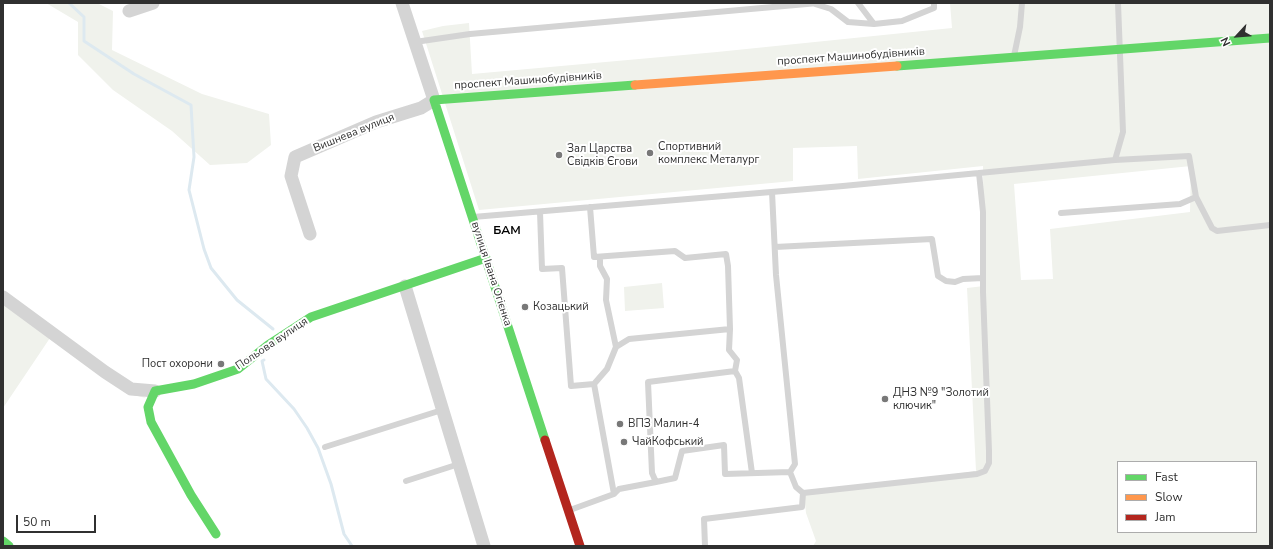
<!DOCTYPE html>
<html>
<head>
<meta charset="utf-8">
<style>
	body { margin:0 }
	#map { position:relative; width:1273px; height:549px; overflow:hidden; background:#fff; font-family:"Nunito Sans",sans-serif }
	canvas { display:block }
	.frame { position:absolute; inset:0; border:4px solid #303030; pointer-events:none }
	.legend { position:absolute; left:1117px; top:461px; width:140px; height:72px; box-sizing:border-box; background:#fff; border:1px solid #acacac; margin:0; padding:5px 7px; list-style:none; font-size:12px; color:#303030 }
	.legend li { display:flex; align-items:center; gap:8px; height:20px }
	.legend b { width:20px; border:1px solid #acacac }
	.north { position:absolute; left:1217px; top:16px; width:40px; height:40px; -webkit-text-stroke:3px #fff; paint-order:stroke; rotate:244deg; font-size:11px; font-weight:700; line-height:16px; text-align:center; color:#303030 }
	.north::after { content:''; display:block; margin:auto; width:14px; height:18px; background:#303030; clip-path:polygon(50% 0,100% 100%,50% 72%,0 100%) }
	.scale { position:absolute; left:16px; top:515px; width:80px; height:18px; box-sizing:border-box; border:2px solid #303030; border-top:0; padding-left:5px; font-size:12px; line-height:14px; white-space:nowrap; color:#303030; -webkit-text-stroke:3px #fff; paint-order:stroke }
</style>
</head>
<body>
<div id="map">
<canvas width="1273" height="549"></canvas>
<div class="frame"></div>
<ul class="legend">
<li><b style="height:5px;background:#63d668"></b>Fast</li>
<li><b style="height:5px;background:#ff974d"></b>Slow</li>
<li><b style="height:5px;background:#b3261e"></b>Jam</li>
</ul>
<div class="north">N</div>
<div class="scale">50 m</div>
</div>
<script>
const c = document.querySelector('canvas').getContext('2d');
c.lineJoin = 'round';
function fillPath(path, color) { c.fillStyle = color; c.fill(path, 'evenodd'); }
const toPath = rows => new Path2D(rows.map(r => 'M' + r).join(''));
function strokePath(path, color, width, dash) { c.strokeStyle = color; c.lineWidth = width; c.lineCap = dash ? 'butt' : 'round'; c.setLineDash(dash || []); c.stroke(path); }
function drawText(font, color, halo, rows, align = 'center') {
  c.font = font + ' "Nunito Sans",sans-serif'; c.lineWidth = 4; c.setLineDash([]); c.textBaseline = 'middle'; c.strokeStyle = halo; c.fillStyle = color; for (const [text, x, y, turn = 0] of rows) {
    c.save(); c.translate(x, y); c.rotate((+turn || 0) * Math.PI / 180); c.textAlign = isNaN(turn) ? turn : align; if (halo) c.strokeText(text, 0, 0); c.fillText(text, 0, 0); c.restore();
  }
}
const green = toPath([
	[46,3,97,3,113,11,112,50,202,94,269,114,271,145,247,163,210,165,172,131,113,90,78,55,78,22],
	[950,3,1270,3,1270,546,813,546,816,541,806,513,804,495,976,471,967,288,984,286,983,166,858,179,857,146,793,148,793,181,479,210,422,31,443,26,469,23,472,74,717,52,952,28],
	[1191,166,1190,212,1050,229,1053,279,1021,280,1014,184],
	[1118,462,1256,462,1256,532,1118,532],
	[662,283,664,308,625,311,624,287],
	[3,295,146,398,133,395,52,335,3,408]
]);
const stream = toPath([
	[69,3,84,17,84,41,134,74,191,105,194,157,189,190,204,249,211,268,237,300,273,329],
	[264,360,262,361,266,379,294,409,307,428,318,448,331,484,344,534,352,546]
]);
const lane = toPath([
	[858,3,874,24,902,21,934,8,934,3],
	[1118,3,1123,132,1115,160,1189,156,1196,197,1212,228,1217,231,1270,225],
	[815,4,831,9,848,22,874,24],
	[415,42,470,34,818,3],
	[1014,56,1020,27,1022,3],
	[772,192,776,275,795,464,790,472],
	[590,207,594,257,675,251,685,258,726,254,728,266,730,329],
	[540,212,542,269,562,268,571,386,594,384],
	[1061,213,1180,204,1196,197],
	[473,217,843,186,1115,160],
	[775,247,932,239,938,276,946,281,955,282,963,279,983,278],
	[600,257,600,266,607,279,606,300,616,347],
	[735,371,739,378,752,473],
	[325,447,442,410],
	[406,481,459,464],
	[656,482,675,478,682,451,724,445,725,474,790,472,796,487,803,493,802,507,704,519,705,546],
	[803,493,977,474,985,471,989,463,989,451,983,292,983,212,979,173],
	[570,510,614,494,619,489,656,482,652,473,648,382,735,371,737,360,729,350,730,329,629,339,616,347,607,369,594,384,614,494]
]);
const street = toPath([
	[129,11,153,3],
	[310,234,291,176,295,157,376,122,421,108,434,100,402,3],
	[405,286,484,546],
	[3,297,105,372,131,389,155,391]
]);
const fast = toPath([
	[897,66,1270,38],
	[545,440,434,100,635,85],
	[216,534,191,495,151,422,148,407,155,391,194,384,238,369,268,345,311,317,486,258],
	[3,541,9,546]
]);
const slow = toPath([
	[635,85,897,66]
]);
const jam = toPath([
	[545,440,580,546]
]);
const markers = [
	[650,153,4,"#787878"],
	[559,155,4,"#787878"],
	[525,307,4,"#787878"],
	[221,364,4,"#787878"],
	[885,399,4,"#787878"],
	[620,424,4,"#787878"],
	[624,442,4,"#787878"]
];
const streetNames = [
	["проспект Машинобудівників",851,57,-4],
	["проспект Машинобудівників",528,81,-4],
	["Вишнева вулиця",354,133,-22],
	["вулиця Івана Огієнка",491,274,72],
	["Польова вулиця",272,344,-34]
];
const poiNames = [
	["Спортивний",658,147],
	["комплекс Металург",658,160],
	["Зал Царства",567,149],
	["Свідків Єгови",567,162],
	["Козацький",533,307],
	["Пост охорони",213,364,"right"],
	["ДНЗ №9 \"Золотий",893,393],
	["ключик\"",893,406],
	["ВПЗ Малин-4",628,424],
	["ЧайКофський",632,442]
];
const neighbourhoodNames = [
	["БАМ",507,231]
];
fillPath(green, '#f0f2ec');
strokePath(stream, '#dde9f0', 3);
strokePath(lane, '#d4d4d4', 6);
strokePath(street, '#d4d4d4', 13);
strokePath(fast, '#63d668', 9);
strokePath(slow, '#ff974d', 9);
strokePath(jam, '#b3261e', 9);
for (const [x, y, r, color] of markers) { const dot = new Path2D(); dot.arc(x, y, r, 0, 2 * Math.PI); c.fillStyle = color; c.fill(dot); strokePath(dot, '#fff', 1.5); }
drawText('11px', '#303030', '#fff', streetNames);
drawText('11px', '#303030', '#fff', poiNames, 'left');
drawText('bold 12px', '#000', '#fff', neighbourhoodNames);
</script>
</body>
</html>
